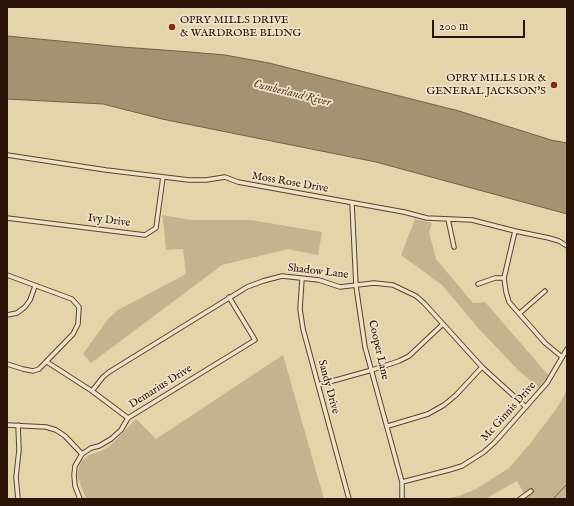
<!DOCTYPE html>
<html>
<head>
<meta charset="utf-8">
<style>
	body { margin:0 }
	#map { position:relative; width:574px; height:506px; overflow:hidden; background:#e3d4aa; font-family:"IM FELL English",serif }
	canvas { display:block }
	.frame { position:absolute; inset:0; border:8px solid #2a1207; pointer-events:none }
	.scale { position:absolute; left:432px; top:20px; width:93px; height:18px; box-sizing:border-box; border:2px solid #2a1207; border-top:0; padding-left:5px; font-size:12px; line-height:14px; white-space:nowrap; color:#2a1207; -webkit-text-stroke:3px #ede3c8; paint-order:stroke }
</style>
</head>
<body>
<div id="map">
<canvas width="574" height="506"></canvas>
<div class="frame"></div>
<div class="scale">200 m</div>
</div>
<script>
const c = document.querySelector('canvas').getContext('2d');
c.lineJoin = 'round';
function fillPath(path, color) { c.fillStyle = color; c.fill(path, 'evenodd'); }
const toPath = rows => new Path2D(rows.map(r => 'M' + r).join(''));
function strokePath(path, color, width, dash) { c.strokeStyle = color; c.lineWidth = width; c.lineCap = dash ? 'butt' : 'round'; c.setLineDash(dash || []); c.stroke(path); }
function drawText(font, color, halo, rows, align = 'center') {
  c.font = font + ' "IM FELL English",serif'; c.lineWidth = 3.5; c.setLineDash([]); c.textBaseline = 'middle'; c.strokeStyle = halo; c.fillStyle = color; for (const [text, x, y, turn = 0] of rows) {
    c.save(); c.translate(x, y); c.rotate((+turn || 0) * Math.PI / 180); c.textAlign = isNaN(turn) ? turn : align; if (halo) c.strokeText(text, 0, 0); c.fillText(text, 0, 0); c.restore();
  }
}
const green = toPath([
	[162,215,192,220,251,220,322,232,318,255,288,249,222,265,91,363,83,354,108,319,118,310,186,274,183,249,166,250,164,227],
	[415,219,432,223,429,232,436,259,473,303,485,302,550,377,539,388,518,370,480,330,442,285,401,255],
	[283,355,324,499,86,499,77,475,81,461,89,455,101,451,111,445,136,419,156,439],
	[567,390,567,499,527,499,517,481,485,499,445,499,459,496,476,489,509,468,529,445,557,408]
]);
const water = toPath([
	[7,36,122,47,190,52,225,55,269,63,459,111,551,140,567,143,567,214,376,162,162,119,103,104,7,99,7,36]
]);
const stream = toPath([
	[553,499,567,484]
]);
const minor = toPath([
	[7,155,106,170,189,180,206,180,225,177,238,182,404,212,427,218,472,220,515,231,549,238,559,241,567,246],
	[352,203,356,286,365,347,402,482,402,499],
	[7,218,145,235,156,228,163,177],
	[448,219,454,247],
	[515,231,504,278,506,292,509,302,545,343,562,357],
	[7,275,72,299,79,307,78,324,73,334,39,369,33,371,23,369,7,364],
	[302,279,300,309,303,329,349,499],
	[478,284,495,278,504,278],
	[520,313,545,291],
	[7,315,17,313,25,307,30,300,35,286],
	[47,362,92,391,128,418],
	[318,385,372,370,399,361,409,356,443,324],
	[92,391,103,377,109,372,247,287,263,281,282,276,319,280,340,287,374,283,393,285,416,296,424,303,482,367,526,407],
	[7,425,46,427,56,430,65,436,82,454],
	[388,426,428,414,444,405,456,395,482,367],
	[402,482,449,470,462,466,484,452,495,442,547,383,567,349],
	[18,499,16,477,19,450,18,425],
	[80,499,75,486,74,475,75,466,82,454,91,448,99,446,111,439,121,430,128,418,255,340,229,297],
	[520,499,531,491]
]);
const markers = [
	[172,27,4,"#8f2418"],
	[554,85,4,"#8f2418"]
];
const poiNames = [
	["OPRY MILLS DRIVE",180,21],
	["& WARDROBE BLDNG",180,34],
	["OPRY MILLS DR &",546,79,"right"],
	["GENERAL JACKSON'S",546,92,"right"]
];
const streetNames = [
	["Moss Rose Drive",290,183,10],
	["Ivy Drive",109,221,7],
	["Shadow Lane",318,272,7],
	["Cooper Lane",378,350,77],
	["Demarius Drive",161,387,-32],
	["Sandy Drive",328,387,75],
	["Mc Ginnis Drive",509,412,-48]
];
const waterNames = [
	["Cumberland River",292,94,14]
];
fillPath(green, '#c4b38e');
fillPath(water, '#a49273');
strokePath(water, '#735f48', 1);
strokePath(stream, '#735f48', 1);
strokePath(minor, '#584230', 5.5);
strokePath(minor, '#ede3c8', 3.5);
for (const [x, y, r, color] of markers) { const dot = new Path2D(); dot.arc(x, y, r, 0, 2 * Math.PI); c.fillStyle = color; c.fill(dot); strokePath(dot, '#ede3c8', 1.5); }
drawText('11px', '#2a1207', '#ede3c8', poiNames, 'left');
drawText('11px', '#2a1207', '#ede3c8', streetNames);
drawText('italic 12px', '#5b4532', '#ede3c8', waterNames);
</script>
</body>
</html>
